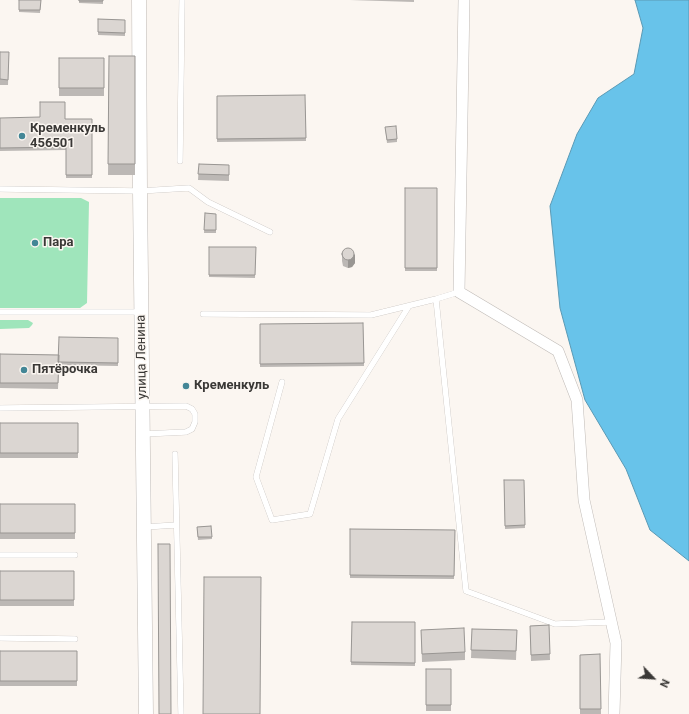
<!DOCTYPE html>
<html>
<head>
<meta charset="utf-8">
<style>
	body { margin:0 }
	#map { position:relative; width:689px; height:714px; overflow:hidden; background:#fbf6f1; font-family:Roboto,sans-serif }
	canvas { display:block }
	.north { position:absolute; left:633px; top:658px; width:40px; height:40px; -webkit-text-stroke:3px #fbf6f1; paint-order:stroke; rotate:115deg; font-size:11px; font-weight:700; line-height:16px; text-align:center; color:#3a3836 }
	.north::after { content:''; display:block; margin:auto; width:14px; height:18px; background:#3a3836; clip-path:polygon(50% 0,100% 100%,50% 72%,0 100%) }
</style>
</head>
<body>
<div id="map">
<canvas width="689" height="714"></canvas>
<div class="north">N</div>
</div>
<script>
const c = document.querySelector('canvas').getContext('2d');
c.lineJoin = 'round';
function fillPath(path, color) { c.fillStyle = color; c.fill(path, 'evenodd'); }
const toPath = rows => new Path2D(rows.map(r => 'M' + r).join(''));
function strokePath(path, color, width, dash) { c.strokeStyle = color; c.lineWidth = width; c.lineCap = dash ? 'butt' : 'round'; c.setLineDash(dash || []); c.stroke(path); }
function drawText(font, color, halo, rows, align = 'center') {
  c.font = font + ' Roboto,sans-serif'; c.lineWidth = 3; c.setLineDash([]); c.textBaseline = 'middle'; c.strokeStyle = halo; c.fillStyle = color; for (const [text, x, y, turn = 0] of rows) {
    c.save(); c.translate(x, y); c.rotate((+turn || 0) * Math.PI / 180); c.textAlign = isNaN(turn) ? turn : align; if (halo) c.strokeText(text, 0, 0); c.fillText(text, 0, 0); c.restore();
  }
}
const green = toPath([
	[0,198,81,198,89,202,87,303,80,308,0,308],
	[0,320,28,320,33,323,32,325,29,328,0,329]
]);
const water = toPath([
	[635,0,689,0,689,561,650,530,626,469,585,400,560,308,550,206,577,134,598,98,634,74,643,28,635,0]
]);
const service = toPath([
	[180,161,182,0],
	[0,189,140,191,189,188,208,202,270,232],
	[436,299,466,591,555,624,611,622],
	[0,312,141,312],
	[203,314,371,315,436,299,459,292],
	[282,382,256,477,272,520,310,514,338,419,409,306],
	[0,408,186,406,192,409,195,414,195,422,192,429,186,432,144,434],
	[175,454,181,714],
	[145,527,176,525],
	[0,555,75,555],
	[0,638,75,639]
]);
const minor = toPath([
	[464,0,459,292,558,351,577,400,584,500,616,643,614,714]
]);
const tertiary = toPath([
	[139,0,140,191,146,714]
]);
const wall = toPath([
	[19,0,41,0,40,13,19,12],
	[79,0,103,0,103,4,79,3],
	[350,0,414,0,414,2],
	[98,19,125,20,125,36,98,35],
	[0,52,9,52,8,85,0,85],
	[109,56,135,56,135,175,108,175],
	[59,58,104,58,104,96,59,96],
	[305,95,306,141,217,142,217,96],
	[0,118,65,119,92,119,92,178,66,178,66,150,0,151],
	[385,127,397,139,397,142,387,143],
	[199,164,229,165,229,181,198,180],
	[405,188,437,188,437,271,405,271],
	[205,213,216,214,216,233,204,233],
	[209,247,256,247,255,278,209,277],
	[342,253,355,263,352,267,348,268,343,266,342,261],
	[363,323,364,366,260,367,260,324],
	[118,338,118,366,59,365,58,389,0,388,0,354,59,355],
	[0,423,78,423,78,458,0,458],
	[504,480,524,480,525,528,505,529],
	[0,504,75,504,75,539,0,539],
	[211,526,212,539,198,540,197,527],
	[350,529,455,530,454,579,350,578],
	[0,571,74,571,74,606,0,606],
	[352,622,415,622,415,666,351,665],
	[549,625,550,660,531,661,530,626],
	[472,629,517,630,516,660,471,658],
	[421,630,465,652,465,660,422,662],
	[0,651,77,651,77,686,0,686],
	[600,654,601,714,580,714,580,655],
	[426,669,451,669,451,711,426,711]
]);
const shadedWall = toPath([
	[355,254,355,263,352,267,348,268,348,260]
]);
const building = toPath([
	[19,0,41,0,40,10,19,10,19,0],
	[79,0,103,0,103,1,79,1,79,0],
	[98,19,125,20,125,33,98,32,98,19],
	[0,52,9,52,8,80,0,79,0,52],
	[109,56,135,56,135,164,108,164,109,56],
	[59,58,104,58,104,88,59,88,59,58],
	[305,95,306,138,217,139,217,96,305,95],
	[40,102,65,102,65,119,92,119,92,175,66,175,66,147,0,148,0,118,40,117,40,102],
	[396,126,397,139,387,140,385,127,396,126],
	[199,164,229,165,229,175,198,174,199,164],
	[405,188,437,188,437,268,405,268,405,188],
	[205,213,216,214,216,230,204,230,205,213],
	[209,247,256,247,255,275,209,275,209,247],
	'342 254a6 6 0 1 1 12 0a6 6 0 1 1-12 0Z',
	[363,323,364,363,260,364,260,324,363,323],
	[59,337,118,338,118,363,58,362,59,337],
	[0,354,59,355,58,383,0,383,0,354],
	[0,423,78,423,78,453,0,453,0,423],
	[504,480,524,480,525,525,505,526,504,480],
	[0,504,75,504,75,533,0,533,0,504],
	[211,526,212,537,198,537,197,527,211,526],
	[350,529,455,530,454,576,350,575,350,529],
	[158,544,170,544,171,714,159,714,158,544],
	[0,571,74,571,74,600,0,600,0,571],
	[204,577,261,577,260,714,203,714,204,577],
	[352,622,415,622,415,663,351,662,352,622],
	[549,625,550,654,531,655,530,626,549,625],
	[464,628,465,652,422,654,421,630,464,628],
	[472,629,517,630,516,651,471,650,472,629],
	[0,651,77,651,77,681,0,681,0,651],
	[600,654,601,709,580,709,580,655,600,654],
	[426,669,451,669,451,705,426,705,426,669]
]);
const markers = [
	[22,136,4,"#438696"],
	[35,243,4,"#438696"],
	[24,370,4,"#438696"],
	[186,386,4,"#438696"]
];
const poiNames = [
	["Кременкуль",30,129],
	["456501",30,144],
	["Пара",43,243],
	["Пятёрочка",32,370],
	["Кременкуль",194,386]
];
const streetNames = [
	["улица Ленина",142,357,-91]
];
fillPath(green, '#9fe5bb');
fillPath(water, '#68c3ea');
strokePath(water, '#5a99b4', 1);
strokePath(service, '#bfbab6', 6);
strokePath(minor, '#bfbab6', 12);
strokePath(tertiary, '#bfbab6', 15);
strokePath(service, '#fff', 5.5);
strokePath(minor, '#fff', 11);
strokePath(tertiary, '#fff', 14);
fillPath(wall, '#bcb8b5');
fillPath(shadedWall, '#999693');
fillPath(building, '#dbd6d2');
strokePath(building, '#999693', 1);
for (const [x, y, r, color] of markers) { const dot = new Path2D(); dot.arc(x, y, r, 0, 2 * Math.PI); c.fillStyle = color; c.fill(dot); strokePath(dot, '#fbf6f1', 1.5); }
drawText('bold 13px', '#3a3836', '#fbf6f1', poiNames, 'left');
drawText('13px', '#3a3836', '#fbf6f1', streetNames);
</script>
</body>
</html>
